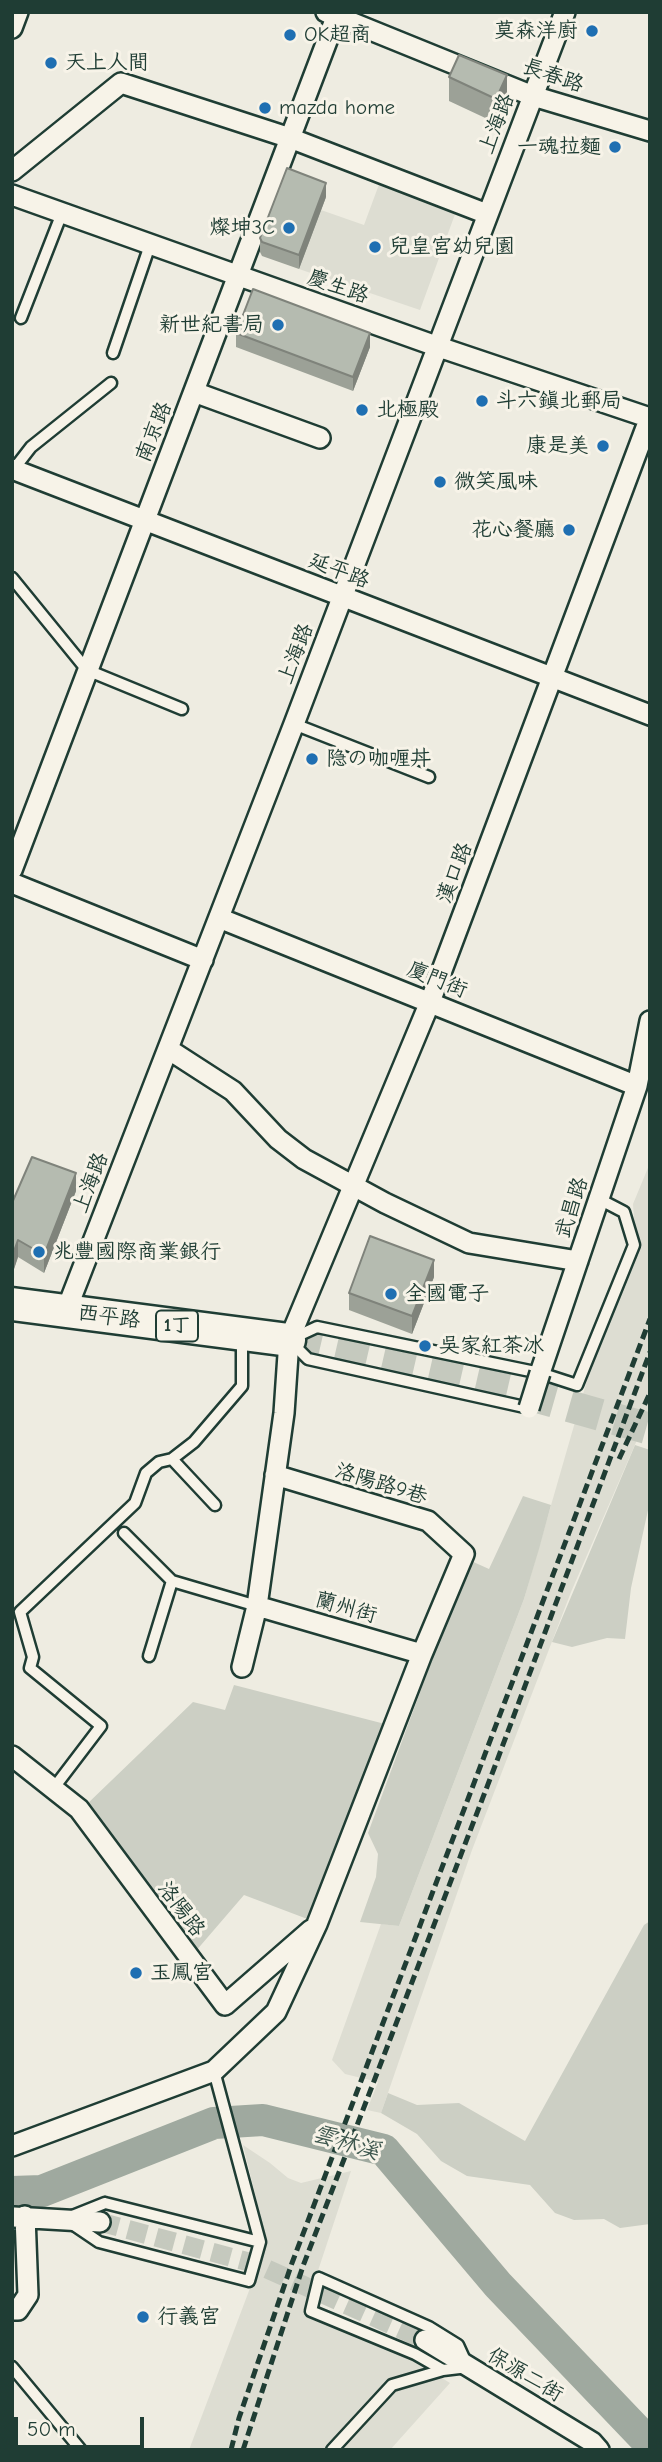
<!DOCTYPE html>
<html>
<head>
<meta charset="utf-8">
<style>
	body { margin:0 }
	#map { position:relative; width:662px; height:2462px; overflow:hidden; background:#eeece1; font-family:"Comic Neue",sans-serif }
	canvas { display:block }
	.frame { position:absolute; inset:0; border:14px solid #1f3d34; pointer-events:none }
	.scale { position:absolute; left:14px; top:2417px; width:130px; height:32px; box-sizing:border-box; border:4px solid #1f3d34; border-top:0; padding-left:9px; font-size:21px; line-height:24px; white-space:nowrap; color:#1f3d34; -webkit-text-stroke:5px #f7f3e8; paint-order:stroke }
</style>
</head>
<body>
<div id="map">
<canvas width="662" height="2462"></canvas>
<div class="frame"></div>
<div class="scale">50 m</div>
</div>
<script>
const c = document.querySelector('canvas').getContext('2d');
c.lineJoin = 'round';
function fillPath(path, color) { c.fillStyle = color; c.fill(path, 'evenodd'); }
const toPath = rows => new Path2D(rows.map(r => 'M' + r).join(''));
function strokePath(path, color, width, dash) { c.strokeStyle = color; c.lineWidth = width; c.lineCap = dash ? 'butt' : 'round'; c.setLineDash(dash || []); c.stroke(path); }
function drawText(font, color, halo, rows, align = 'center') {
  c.font = font + ' "Comic Neue","LXGW WenKai TC","Klee One",sans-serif'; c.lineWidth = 6; c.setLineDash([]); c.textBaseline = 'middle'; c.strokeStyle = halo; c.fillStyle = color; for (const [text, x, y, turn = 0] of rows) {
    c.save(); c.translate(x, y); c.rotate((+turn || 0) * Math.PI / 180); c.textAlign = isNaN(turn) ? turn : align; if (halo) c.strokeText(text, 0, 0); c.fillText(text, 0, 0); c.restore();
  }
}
const built = toPath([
	[381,179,458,206,420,310,299,269,321,210,364,225],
	[650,1163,650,1410,571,1592,472,1850,381,2113,367,2110,378,2082,345,2074,332,2060,381,1924,399,1926,524,1599,588,1377,636,1247,633,1204],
	[243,2145,270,2163,288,2178,301,2183,351,2171,304,2313,365,2337,413,2360,450,2383,390,2450,189,2450,267,2243]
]);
const green = toPath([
	[635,1445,650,1450,650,1501,631,1588,625,1639,607,1638,572,1647,552,1642],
	[523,1496,551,1505,539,1549,524,1599,399,1926,360,1922,376,1877,378,1854,368,1833,469,1560,489,1569],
	[234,1685,385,1724,310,1920,244,1895,195,1952,85,1806,193,1702,225,1710],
	[650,1921,650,2224,620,2228,604,2219,574,2220,555,2213,530,2185,467,2176,441,2161,417,2134,381,2113,388,2093,417,2105,459,2103,525,2141,644,1925]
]);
const river = toPath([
	[12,2192,42,2191,214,2123,263,2120,384,2150,498,2285,650,2444]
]);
const minorTunnel = toPath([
	[100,2222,256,2264,425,2340]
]);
const primaryTunnel = toPath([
	[289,1340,534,1396,650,1429]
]);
const service = toPath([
	[21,318,62,213],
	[113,353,150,245],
	[14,469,31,447,111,383],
	[12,578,87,670,182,709],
	[294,724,429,777],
	[529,1408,308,1359,289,1340,317,1327,540,1373,577,1385,634,1245,624,1212,599,1199],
	[172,1459,215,1505],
	[124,1533,172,1581,257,1606],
	[149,1656,172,1581],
	[53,1789,101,1726,30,1668,33,1657,20,1612,135,1503,146,1473,159,1462,172,1459,194,1442,242,1386,242,1339],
	[214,2071,260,2242],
	[105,2203,260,2242,249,2281,99,2242,65,2219,105,2203],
	[319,2278,429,2327,458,2345,468,2367,443,2370,415,2354,311,2311,319,2278],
	[12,2367,81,2450],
	[332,2450,392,2385,443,2370]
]);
const minor = toPath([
	[326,12,533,96,650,131],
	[12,28,18,12],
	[12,171,121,83,290,138,487,214],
	[12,195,436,346,650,418],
	[194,392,320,438],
	[12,469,650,715],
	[12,870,338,12],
	[12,883,203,960],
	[219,918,637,1086],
	[168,1049,233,1091,278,1139,304,1159,385,1203,469,1243,578,1261],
	[66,1311,294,724,565,12],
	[540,1373,637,1086,650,1021],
	[257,1606,422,1654],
	[242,1667,257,1606,284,1413,289,1340,430,1002,650,417],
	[12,1756,79,1809,225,2005,311,1930],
	[12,2146,214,2071,276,2012,317,1924,422,1654,464,1554,428,1521,275,1475],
	[14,2217,100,2222],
	[12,2310,18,2310,28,2295,25,2216],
	[425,2340,592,2442,599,2450]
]);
const primary = toPath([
	[12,1304,289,1340]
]);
const rail = toPath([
	[619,1459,650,1393],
	[231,2450,239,2418,292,2263,650,1319],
	[243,2450,303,2266,495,1766,650,1352]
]);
const minorBridge = toPath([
	[529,1408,540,1373]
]);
const wall = toPath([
	[449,77,507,99,496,123,449,101],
	[326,197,299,269,262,256,260,252,260,238],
	[236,333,370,347,353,391,236,347],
	[76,1191,44,1273,18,1257,14,1269,12,1268,12,1203],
	[434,1277,412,1334,349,1310,349,1293]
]);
const shadedWall = toPath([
	[507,75,507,99,496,123,496,99],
	[326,183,326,197,299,269,299,255],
	[370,333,370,347,353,391,353,377],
	[76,1173,76,1191,44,1273,44,1255],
	[18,1240,18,1257,14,1269,14,1251],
	[434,1260,434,1277,412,1334,412,1316]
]);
const building = toPath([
	[459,55,507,75,496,99,449,77,459,55],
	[287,168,326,183,299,255,262,242,260,238,287,168],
	[253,289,370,333,353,377,236,333,253,289],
	[32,1157,76,1173,44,1255,18,1240,14,1251,12,1250,12,1203,32,1157],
	[370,1236,434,1260,412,1316,349,1293,370,1236]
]);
const markers = [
	[592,31,7,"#1f6fb2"],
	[290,35,7,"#1f6fb2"],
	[51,63,7,"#1f6fb2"],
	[265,108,7,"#1f6fb2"],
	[615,147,7,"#1f6fb2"],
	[289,228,7,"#1f6fb2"],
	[375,247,7,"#1f6fb2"],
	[278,325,7,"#1f6fb2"],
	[482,401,7,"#1f6fb2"],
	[362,410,7,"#1f6fb2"],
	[603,446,7,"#1f6fb2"],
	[440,482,7,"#1f6fb2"],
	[569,530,7,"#1f6fb2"],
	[312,759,7,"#1f6fb2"],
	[39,1252,7,"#1f6fb2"],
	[391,1294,7,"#1f6fb2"],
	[425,1346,7,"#1f6fb2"],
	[136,1973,7,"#1f6fb2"],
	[143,2317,7,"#1f6fb2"]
];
const shields = [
	[177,1326,42]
];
const shieldNames = [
	["1丁",177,1326]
];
const poiNames = [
	["莫森洋廚",578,31,"right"],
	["OK超商",304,35],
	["天上人間",65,63],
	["mazda home",279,108],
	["一魂拉麵",601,147,"right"],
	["燦坤3C",275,228,"right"],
	["兒皇宮幼兒園",389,247],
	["新世紀書局",264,325,"right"],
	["斗六鎮北郵局",496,401],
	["北極殿",376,410],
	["康是美",589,446,"right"],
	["微笑風味",454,482],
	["花心餐廳",555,530,"right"],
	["隐の咖喱丼",326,759],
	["兆豐國際商業銀行",53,1252],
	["全國電子",405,1294],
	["吳家紅茶冰",439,1346],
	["玉鳳宮",150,1973],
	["行義宮",157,2317]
];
const streetNames = [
	["長春路",553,76,19],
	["上海路",497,124,-69],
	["慶生路",338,287,19],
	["南京路",154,432,-68],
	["延平路",339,571,21],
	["上海路",296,654,-69],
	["漢口路",455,873,-69],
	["廈門街",437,980,22],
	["上海路",91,1183,-69],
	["武昌路",572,1208,-72],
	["西平路",109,1317,8],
	["洛陽路9巷",381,1484,17],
	["蘭州街",346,1608,16],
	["洛陽路",181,1909,53],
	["保源二街",525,2375,31]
];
const waterNames = [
	["雲林溪",346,2143,17]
];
fillPath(built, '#ddddd2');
fillPath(green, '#cccfc4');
strokePath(river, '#9fa99f', 32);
strokePath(minorTunnel, '#c5c9be', 19, [19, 10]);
strokePath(primaryTunnel, '#c5c9be', 32, [32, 16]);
strokePath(service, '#1f3d34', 15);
strokePath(minor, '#1f3d34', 24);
strokePath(primary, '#1f3d34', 37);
strokePath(service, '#f7f3e8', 10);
strokePath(minor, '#f7f3e8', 19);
strokePath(primary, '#f7f3e8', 32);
strokePath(rail, '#1f3d34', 5, [10, 5]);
strokePath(minorBridge, '#1f3d34', 24, []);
strokePath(minorBridge, '#f7f3e8', 19);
fillPath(wall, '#9ca197');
fillPath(shadedWall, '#7f837b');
fillPath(building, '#b5bbb0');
strokePath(building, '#7f837b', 2);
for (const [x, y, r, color] of markers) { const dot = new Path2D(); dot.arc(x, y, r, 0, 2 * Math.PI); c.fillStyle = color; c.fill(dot); strokePath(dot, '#f7f3e8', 2.5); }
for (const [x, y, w] of shields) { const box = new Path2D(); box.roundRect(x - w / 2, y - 15.5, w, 31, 5); c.fillStyle = '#f7f3e8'; c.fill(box); strokePath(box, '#1f3d34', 2); }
drawText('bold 19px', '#1f3d34', null, shieldNames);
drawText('21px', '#1f3d34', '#f7f3e8', poiNames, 'left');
drawText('21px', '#1f3d34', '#f7f3e8', streetNames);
drawText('italic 23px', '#3f584f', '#f7f3e8', waterNames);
</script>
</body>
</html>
